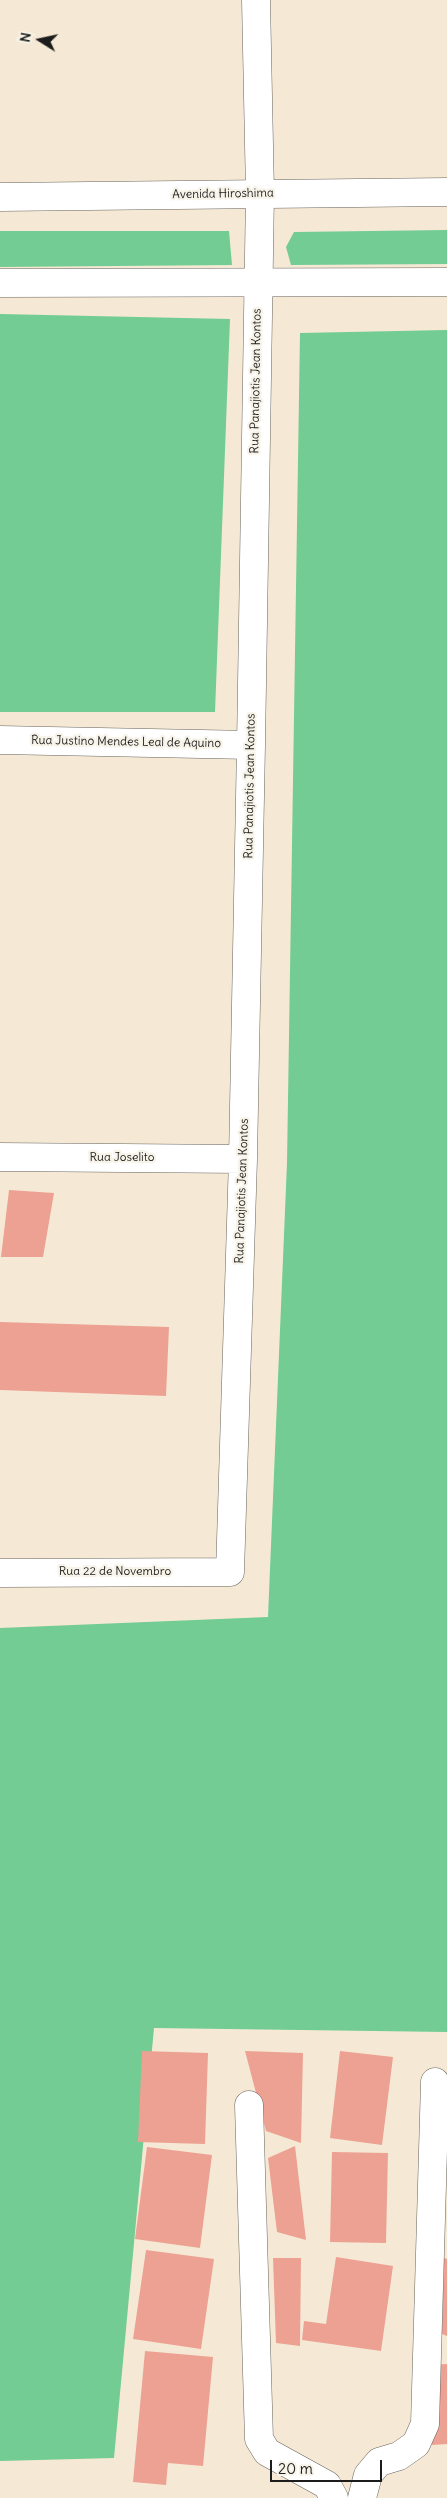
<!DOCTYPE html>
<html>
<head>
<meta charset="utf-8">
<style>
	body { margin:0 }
	#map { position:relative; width:447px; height:2498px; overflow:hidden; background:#f5e9d5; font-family:Delius,sans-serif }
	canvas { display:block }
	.north { position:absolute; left:15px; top:15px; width:50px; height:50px; -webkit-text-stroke:4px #f7f3e8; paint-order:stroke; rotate:280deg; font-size:14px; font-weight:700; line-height:20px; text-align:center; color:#1c1c1c }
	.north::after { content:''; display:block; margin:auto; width:18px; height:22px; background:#1c1c1c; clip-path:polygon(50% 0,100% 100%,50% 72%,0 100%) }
	.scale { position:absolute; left:270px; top:2460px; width:112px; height:22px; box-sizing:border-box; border:2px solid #1c1c1c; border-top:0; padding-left:6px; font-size:15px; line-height:18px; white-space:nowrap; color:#1c1c1c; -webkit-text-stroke:4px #f7f3e8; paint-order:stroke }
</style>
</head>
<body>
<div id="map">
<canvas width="447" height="2498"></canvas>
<div class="north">N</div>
<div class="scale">20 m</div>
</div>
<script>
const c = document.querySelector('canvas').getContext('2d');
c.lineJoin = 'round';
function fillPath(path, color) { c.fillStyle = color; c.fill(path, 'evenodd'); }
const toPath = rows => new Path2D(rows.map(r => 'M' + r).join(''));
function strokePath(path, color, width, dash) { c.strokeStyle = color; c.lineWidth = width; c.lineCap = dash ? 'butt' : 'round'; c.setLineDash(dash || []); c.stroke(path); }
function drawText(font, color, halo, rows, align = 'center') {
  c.font = font + ' Delius,sans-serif'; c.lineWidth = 4.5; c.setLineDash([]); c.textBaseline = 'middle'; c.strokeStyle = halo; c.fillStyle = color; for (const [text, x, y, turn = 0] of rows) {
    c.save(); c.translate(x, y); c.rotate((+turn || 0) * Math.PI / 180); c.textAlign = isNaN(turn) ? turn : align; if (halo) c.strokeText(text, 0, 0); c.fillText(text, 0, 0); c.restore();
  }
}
const green = toPath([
	[447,230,447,264,291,265,286,247,294,232],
	[0,231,229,231,232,265,0,267],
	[0,314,230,319,215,712,0,712],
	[447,330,447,2032,154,2028,114,2458,0,2461,0,1628,268,1617,287,1163,300,333]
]);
const building = toPath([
	[9,1190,54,1193,43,1257,1,1257],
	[0,1322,169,1327,166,1396,0,1390],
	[142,2051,208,2053,205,2144,138,2142],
	[245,2051,303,2053,301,2143,266,2131],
	[340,2051,393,2057,382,2145,330,2138],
	[295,2146,306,2240,277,2232,268,2158],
	[147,2147,212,2155,200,2248,135,2239],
	[332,2152,388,2153,386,2243,330,2242],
	[146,2250,214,2259,201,2349,133,2339],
	[336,2257,393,2266,381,2351,302,2340,304,2321,326,2324],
	[273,2258,301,2258,300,2346,276,2343],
	[444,2258,447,2259,447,2336,442,2334],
	[145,2351,213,2357,203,2466,168,2463,166,2485,133,2482],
	[447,2364,447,2444,432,2445,431,2365]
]);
const minor = toPath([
	[0,740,251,745],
	[0,1157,243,1159],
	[0,1573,230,1572,243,1159,251,745,260,193,256,0],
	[249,2105,259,2439,267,2452,327,2485,334,2498],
	[362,2498,368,2475,379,2462,399,2456,416,2444,425,2424,435,2082]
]);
const major = toPath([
	[0,197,447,192],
	[0,283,447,282]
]);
const streetNames = [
	["Avenida Hiroshima",223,194,-1],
	["Rua Panajiotis Jean Kontos",256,381,-89],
	["Rua Justino Mendes Leal de Aquino",126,742,1],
	["Rua Panajiotis Jean Kontos",250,786,-89],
	["Rua Joselito",122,1158],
	["Rua Panajiotis Jean Kontos",242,1191,-88],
	["Rua 22 de Novembro",115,1572]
];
fillPath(green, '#72cc93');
fillPath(building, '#eda193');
strokePath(minor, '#68645d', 29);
strokePath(major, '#68645d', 29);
strokePath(minor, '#fff', 28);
strokePath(major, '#fff', 28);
drawText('12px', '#1c1c1c', '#f7f3e8', streetNames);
</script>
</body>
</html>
